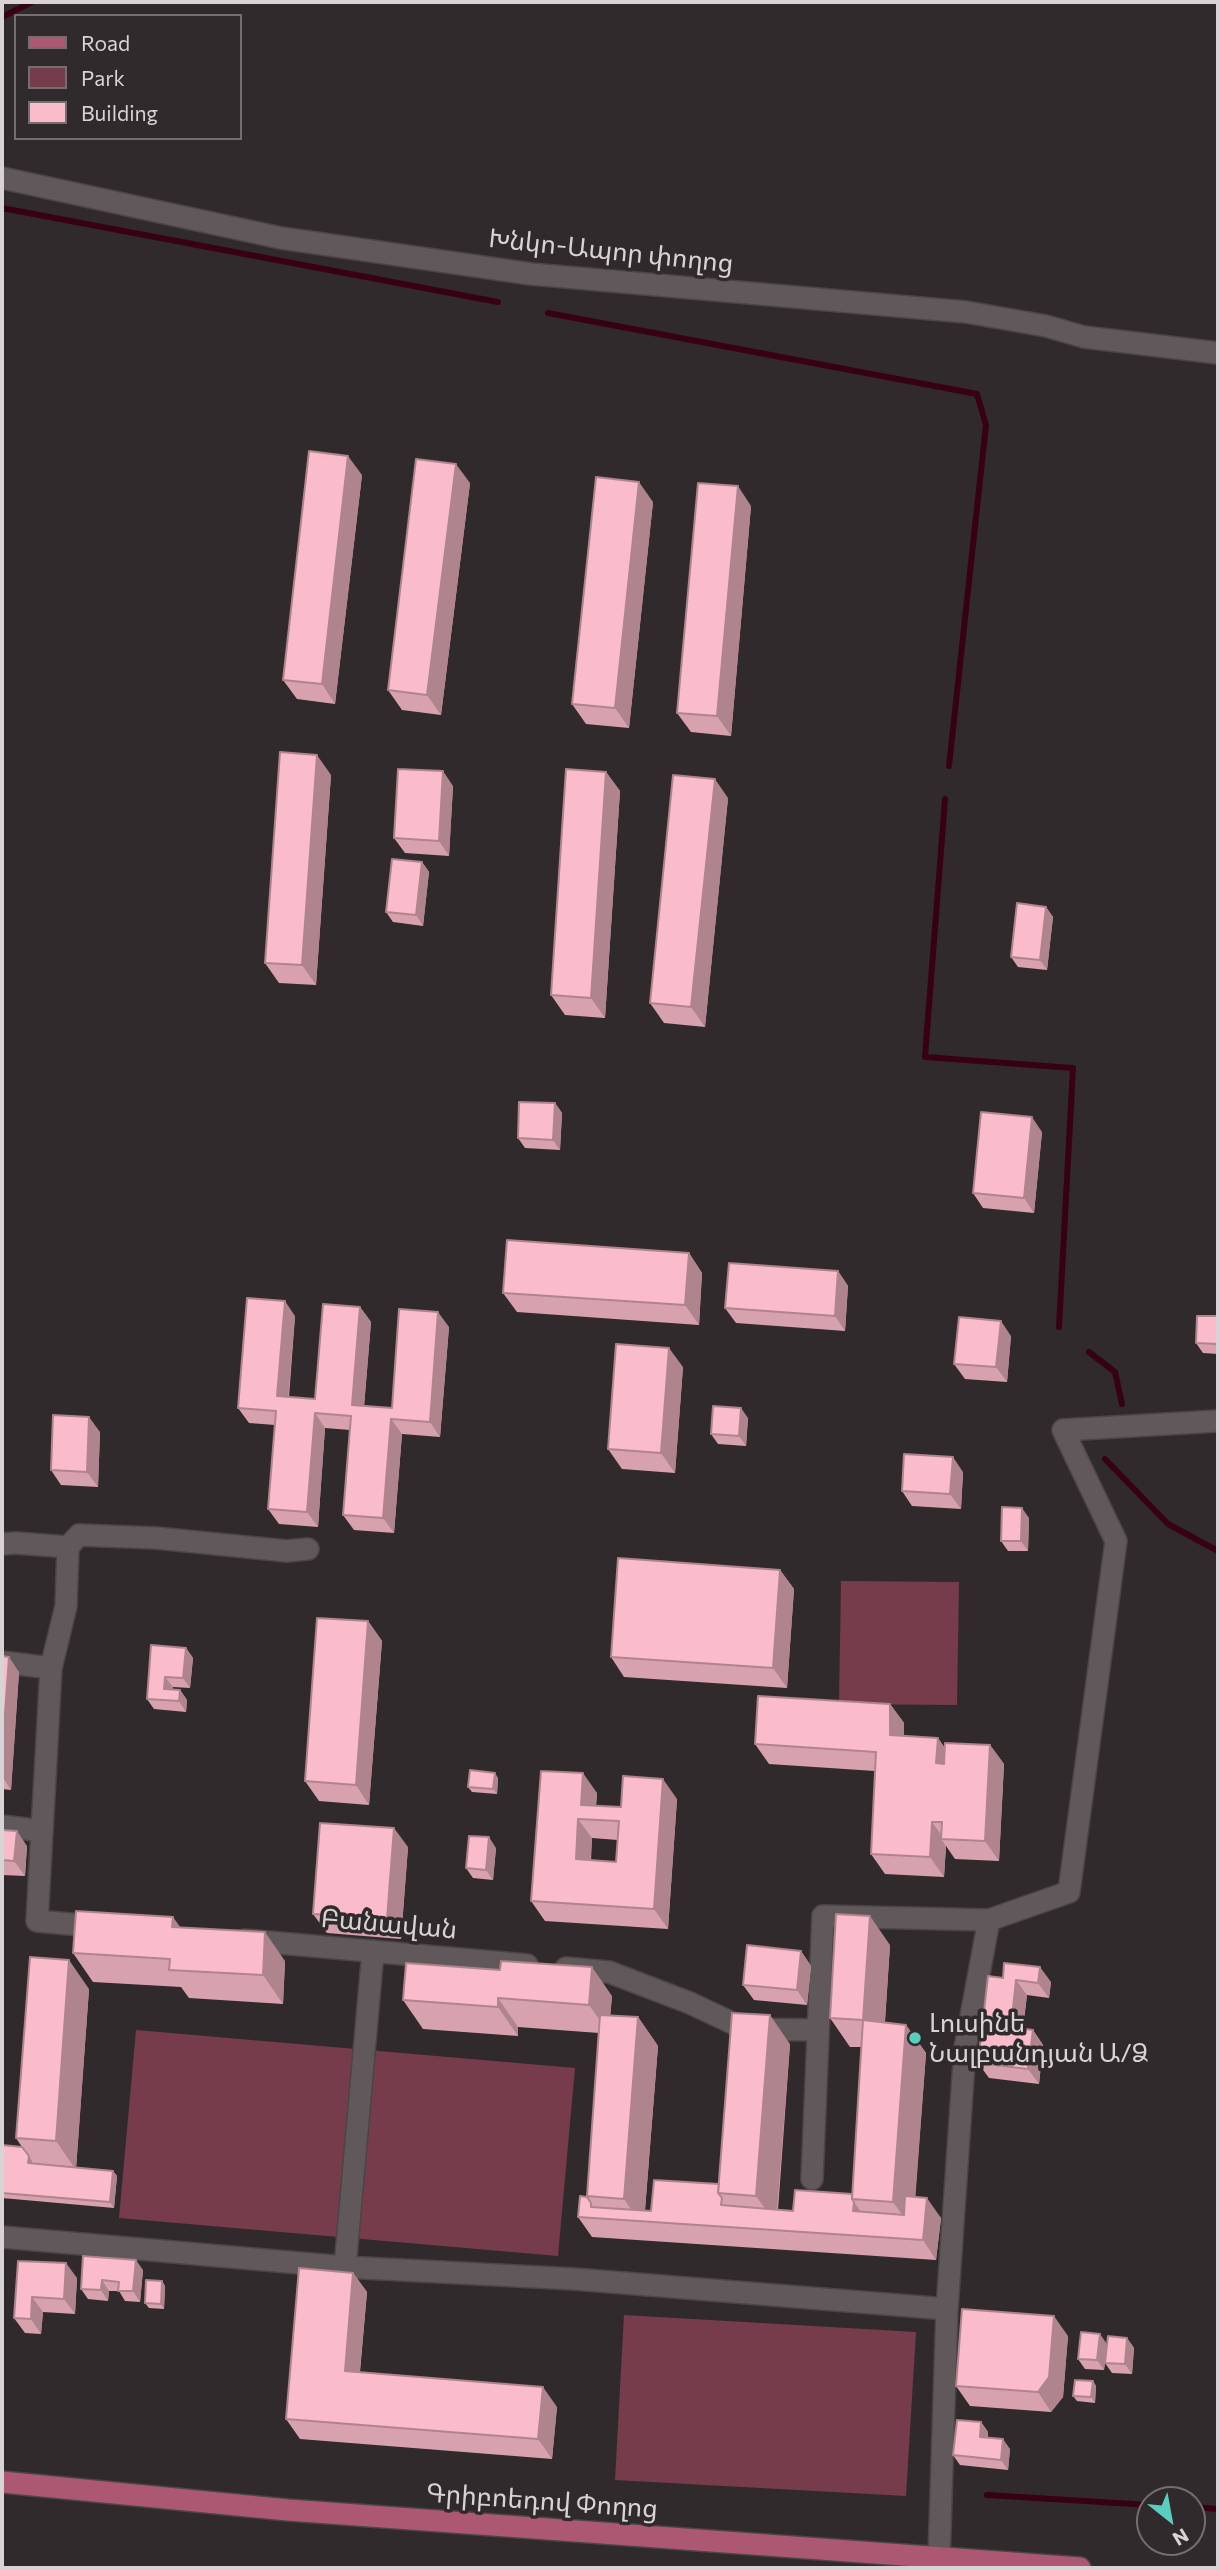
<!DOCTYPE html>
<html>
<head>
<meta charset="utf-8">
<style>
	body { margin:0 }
	#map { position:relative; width:1220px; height:2570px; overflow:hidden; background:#312a2c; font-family:Commissioner,sans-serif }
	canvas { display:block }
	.frame { position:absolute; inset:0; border:4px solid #d8d3d4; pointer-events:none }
	.legend { position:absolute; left:14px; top:14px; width:228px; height:126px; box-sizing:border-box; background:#312a2c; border:2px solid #746e6f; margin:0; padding:9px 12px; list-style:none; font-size:21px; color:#d8d3d4 }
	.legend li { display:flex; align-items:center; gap:14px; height:35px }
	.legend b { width:35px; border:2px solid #746e6f }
	.north { position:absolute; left:1136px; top:2486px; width:70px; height:70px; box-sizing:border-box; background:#312a2c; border:2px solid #746e6f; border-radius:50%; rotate:149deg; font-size:19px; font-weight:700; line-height:28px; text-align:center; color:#d8d3d4 }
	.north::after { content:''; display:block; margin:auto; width:24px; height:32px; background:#59cebf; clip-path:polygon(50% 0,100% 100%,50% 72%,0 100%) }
</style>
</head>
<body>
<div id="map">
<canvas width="1220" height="2570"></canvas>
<div class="frame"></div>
<ul class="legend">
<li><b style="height:9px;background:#ad5873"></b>Road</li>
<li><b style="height:19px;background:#763c4c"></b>Park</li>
<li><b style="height:19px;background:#fabcca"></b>Building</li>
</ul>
<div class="north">N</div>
</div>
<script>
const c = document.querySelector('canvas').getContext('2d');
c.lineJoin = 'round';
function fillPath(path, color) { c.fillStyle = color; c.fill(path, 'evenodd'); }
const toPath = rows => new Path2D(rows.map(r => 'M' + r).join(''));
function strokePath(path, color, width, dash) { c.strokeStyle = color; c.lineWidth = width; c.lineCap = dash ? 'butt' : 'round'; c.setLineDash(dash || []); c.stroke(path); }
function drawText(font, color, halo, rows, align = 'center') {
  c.font = font + ' Commissioner,"Noto Sans Armenian",sans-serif'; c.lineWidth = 7; c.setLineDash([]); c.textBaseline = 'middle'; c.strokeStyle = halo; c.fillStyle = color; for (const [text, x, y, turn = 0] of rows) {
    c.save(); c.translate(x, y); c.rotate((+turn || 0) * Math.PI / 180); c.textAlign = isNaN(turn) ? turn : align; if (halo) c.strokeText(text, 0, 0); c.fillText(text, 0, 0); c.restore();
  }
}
const green = toPath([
	[841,1581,959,1582,957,1705,839,1704],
	[136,2030,575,2068,558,2256,119,2218],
	[624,2315,916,2332,906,2496,615,2480]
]);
const stream = toPath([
	[2,17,32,2],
	[2,208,498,302],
	[548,313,977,394,986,425,949,766],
	[945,799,925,1057,1073,1068,1059,1327],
	[1089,1352,1115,1372,1122,1404],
	[1105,1459,1168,1524,1218,1551],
	[987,2495,1150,2505],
	[1192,2507,1218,2509]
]);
const minor = toPath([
	[2,178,281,238,531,274,966,312,1046,326,1084,337,1218,353],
	[2,1544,16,1543,68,1547],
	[2,1662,51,1668,37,1921,102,1927],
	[51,1668,66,1606,68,1547,79,1535,156,1538,287,1551,308,1549],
	[2,1826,42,1831],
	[245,1940,527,1965],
	[566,1968,609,1972,690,2003,745,2029,817,2030],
	[812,2179,823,1916,989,1920,1069,1892,1116,1541,1063,1430,1218,1421],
	[2,2237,345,2267,574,2279,947,2309,939,2559],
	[345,2267,373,1951],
	[947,2309,965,2048,989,1920]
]);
const major = toPath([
	[2,2482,288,2510,1080,2568]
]);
const wall = toPath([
	[362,475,335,704,297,699,283,680],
	[470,483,441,715,402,710,388,690],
	[653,502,629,728,586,724,572,704],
	[751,506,731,736,691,732,677,713],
	[606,772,620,791,605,1018,565,1015,551,995],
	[331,775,316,985,279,983,265,963],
	[453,786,449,856,405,853,394,838],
	[728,798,705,1027,664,1023,650,1003],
	[422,862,429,872,423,926,393,922,386,912],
	[1046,907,1053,917,1047,970,1018,967,1011,957],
	[555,1103,562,1113,560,1150,525,1148,518,1138],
	[1042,1132,1034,1213,983,1208,973,1193],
	[689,1253,702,1273,699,1325,517,1312,503,1293],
	[838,1271,848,1286,845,1331,736,1323,725,1308],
	[360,1307,371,1322,364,1406,392,1408,449,1327,440,1437,402,1434,394,1533,354,1530,343,1515,350,1430,325,1428,318,1527,279,1524,268,1509,275,1425,249,1423,238,1408,295,1316,289,1397,315,1399],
	[1218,1316,1218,1354,1203,1353,1196,1343],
	[1011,1336,1007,1382,965,1379,954,1364],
	[683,1367,675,1473,622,1469,608,1449],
	[748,1418,746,1446,718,1444,711,1434],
	[100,1432,98,1487,61,1485,51,1470],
	[963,1472,961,1509,912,1506,902,1491],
	[1029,1518,1028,1551,1008,1551,1001,1541],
	[780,1570,794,1589,787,1688,624,1677,611,1657],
	[368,1621,382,1641,369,1805,319,1801,305,1781],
	[186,1648,193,1658,190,1688,173,1687,172,1689,180,1690,187,1700,186,1712,154,1709,147,1699],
	[2,1656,19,1672,11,1790,2,1789],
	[890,1704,904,1723,904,1736,938,1738,944,1747,990,1745,1004,1764,999,1861,955,1859,946,1846,944,1877,885,1874,871,1854,875,1771,769,1764,755,1744],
	[541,1771,597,1793,596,1806,621,1807,677,1799,668,1929,545,1921,531,1901],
	[592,1838,618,1840,616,1862,591,1860],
	[498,1778,497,1794,472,1792,468,1787],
	[2,1830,27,1846,25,1876,2,1875],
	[408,1847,401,1939,327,1933,313,1914],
	[496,1848,493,1880,473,1878,466,1868],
	[180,1928,285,1961,283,2004,189,1998,181,1987,93,1982,73,1953],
	[890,1945,885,2022,906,2025,926,2053,915,2197,941,2218,936,2260,592,2237,578,2217,587,2197,599,2033,518,2027,518,2036,423,2029,403,2000,500,1970,612,1996,610,2015,638,2017,658,2046,645,2210,651,2211,719,2184,790,2044,778,2210,793,2211,852,2194,862,2047,850,2047,830,2018],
	[801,1951,811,1966,807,2005,754,2000,743,1985],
	[988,1976,1051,1982,1049,1998,1027,1995,1023,2029,1033,2030,1043,2045,1039,2084,989,2078,978,2063],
	[89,1989,76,2168,113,2171,117,2176,114,2208,2,2198,2,2145,22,2147,16,2138],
	[83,2256,143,2270,140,2302,125,2301,119,2291,109,2291,108,2301,88,2299,81,2289],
	[18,2261,77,2278,75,2314,43,2312,41,2334,25,2333,14,2318],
	[353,2273,367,2292,360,2372,557,2407,552,2459,300,2439,286,2419],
	[162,2281,165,2286,164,2309,149,2308,145,2303],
	[1068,2336,1063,2397,1051,2412,970,2406,956,2386],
	[1127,2338,1134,2348,1132,2374,1112,2373,1105,2363,1104,2370,1085,2369,1078,2359,1107,2344],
	[1093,2381,1096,2386,1095,2403,1077,2401,1073,2396],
	[981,2422,988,2432,988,2438,1010,2449,1008,2470,960,2465,953,2455]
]);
const shadedWall = toPath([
	[348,456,362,475,335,704,322,684],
	[456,464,470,483,441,715,427,695],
	[639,482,653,502,629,728,615,708],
	[738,486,751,506,731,736,717,716],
	[317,755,331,775,316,985,302,965],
	[443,771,453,786,449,856,439,841],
	[606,772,620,791,605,1018,591,998],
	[715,779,728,798,705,1027,691,1007],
	[422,862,429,872,423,926,416,915],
	[1046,907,1053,917,1047,970,1040,960],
	[555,1103,562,1113,560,1150,553,1140],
	[1032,1117,1042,1132,1034,1213,1024,1198],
	[689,1253,702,1273,699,1325,685,1305],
	[838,1271,848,1286,845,1331,835,1316],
	[285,1301,295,1316,287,1412,277,1396],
	[360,1307,371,1322,363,1420,352,1405],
	[438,1312,449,1327,440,1437,430,1422],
	[1001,1321,1011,1336,1007,1382,996,1367],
	[669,1348,683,1367,675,1473,661,1453],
	[741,1408,748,1418,746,1446,739,1436],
	[315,1413,325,1428,318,1527,307,1512],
	[89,1417,100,1432,98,1487,87,1472],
	[391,1419,402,1434,394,1533,383,1518],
	[953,1457,963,1472,961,1509,950,1494],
	[1022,1508,1029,1518,1028,1551,1021,1541],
	[780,1570,794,1589,787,1688,773,1668],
	[368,1621,382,1641,369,1805,356,1785],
	[186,1648,193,1658,190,1688,183,1678],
	[9,1657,19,1672,11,1790,2,1776,2,1756],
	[165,1677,173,1687,172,1699,164,1689],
	[180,1690,187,1700,186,1712,179,1701],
	[890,1704,904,1723,904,1755,890,1735],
	[938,1738,951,1757,950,1783,936,1763],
	[990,1745,1004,1764,999,1861,985,1841],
	[495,1773,498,1778,497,1794,493,1789],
	[583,1773,597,1793,595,1820,581,1805],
	[663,1779,677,1799,668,1929,654,1909],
	[578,1819,592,1838,589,1879,576,1859],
	[932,1822,944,1839,941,1839,946,1846,944,1877,930,1857],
	[394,1828,408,1847,401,1939,387,1919],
	[17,1831,27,1846,25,1876,14,1861],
	[489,1837,496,1848,493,1880,486,1870],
	[870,1916,890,1945,883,2049,863,2020],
	[173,1917,193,1945,172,1927],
	[265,1932,285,1961,283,2004,263,1975],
	[801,1951,811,1966,807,2005,797,1990],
	[69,1960,89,1989,76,2170,56,2141],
	[592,1967,612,1996,609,2033,589,2005],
	[1040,1967,1051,1982,1049,1998,1038,1983],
	[1016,1980,1027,1995,1021,2042,1011,2027],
	[498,1998,518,2027,518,2036,498,2007],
	[770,2015,790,2044,776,2224,756,2196],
	[638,2017,658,2046,644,2222,639,2221,624,2199],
	[906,2025,926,2053,913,2230,893,2202],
	[1033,2030,1043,2045,1039,2084,1028,2069],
	[29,2156,32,2161,31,2169,28,2163],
	[113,2171,117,2176,114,2208,110,2202],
	[927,2198,941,2218,936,2260,923,2240],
	[854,2202,868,2222,853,2211],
	[136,2260,143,2270,140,2302,133,2291],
	[66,2263,77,2278,75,2314,64,2299],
	[353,2273,367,2292,358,2391,345,2371],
	[102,2280,109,2291,108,2301,101,2290],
	[162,2281,165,2286,164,2309,161,2304],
	[32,2297,43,2312,41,2334,31,2319],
	[1054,2316,1068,2336,1063,2397,1051,2412,1038,2392],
	[1100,2334,1107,2344,1104,2370,1097,2360],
	[1127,2338,1134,2348,1132,2374,1125,2364],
	[1093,2381,1096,2386,1095,2403,1091,2397],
	[543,2387,557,2407,552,2459,538,2439],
	[981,2422,988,2432,987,2447,980,2437],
	[1003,2439,1010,2449,1008,2470,1001,2460]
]);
const building = toPath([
	[309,451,348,456,322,684,283,680,309,451],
	[416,459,456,464,427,695,388,690,416,459],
	[596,477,639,482,615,708,572,704,596,477],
	[698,483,738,486,717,716,677,713,698,483],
	[280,752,317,755,302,965,265,963,280,752],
	[398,769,443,771,439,841,394,838,398,769],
	[566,769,606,772,591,998,551,995,566,769],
	[673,775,715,779,691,1007,650,1003,673,775],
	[392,859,422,862,416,915,386,912,392,859],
	[1017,903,1046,907,1040,960,1011,957,1017,903],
	[519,1102,555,1103,553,1140,518,1138,519,1102],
	[981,1112,1032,1117,1024,1198,973,1193,981,1112],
	[507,1240,689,1253,685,1305,503,1293,507,1240],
	[729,1263,838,1271,835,1316,725,1308,729,1263],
	[247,1298,285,1301,277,1396,315,1399,323,1304,360,1307,352,1405,392,1408,399,1309,438,1312,430,1422,391,1419,383,1518,343,1515,351,1416,315,1413,307,1512,268,1509,276,1411,238,1408,247,1298],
	[1197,1316,1218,1316,1218,1344,1196,1343,1197,1316],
	[959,1317,1001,1321,996,1367,954,1364,959,1317],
	[616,1344,669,1348,661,1453,608,1449,616,1344],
	[713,1406,741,1408,739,1436,711,1434,713,1406],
	[53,1415,89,1417,87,1472,51,1470,53,1415],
	[904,1454,953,1457,950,1494,902,1491,904,1454],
	[1002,1507,1022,1508,1021,1541,1001,1541,1002,1507],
	[618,1558,780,1570,773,1668,611,1657,618,1558],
	[317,1618,368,1621,356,1785,305,1781,317,1618],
	[151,1645,186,1648,183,1678,165,1677,164,1689,180,1690,179,1701,147,1699,151,1645],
	[2,1656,9,1657,2,1756,2,1656],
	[758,1696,890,1704,890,1735,938,1738,936,1763,944,1764,945,1743,990,1745,985,1841,941,1839,942,1822,932,1822,930,1857,871,1854,876,1752,755,1744,758,1696],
	[470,1770,495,1773,493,1789,468,1787,470,1770],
	[541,1771,583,1773,581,1805,621,1807,623,1776,663,1779,654,1909,531,1901,541,1771],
	[578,1819,619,1821,616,1862,576,1859,578,1819],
	[320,1823,394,1828,387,1919,313,1914,320,1823],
	[2,1830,17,1831,14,1861,2,1860,2,1830],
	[469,1836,489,1837,486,1870,466,1868,469,1836],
	[76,1911,173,1917,172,1927,265,1932,263,1975,169,1970,170,1959,73,1953,76,1911],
	[836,1914,870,1916,863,2020,830,2018,836,1914],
	[747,1945,801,1951,797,1990,743,1985,747,1945],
	[30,1957,69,1960,56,2141,16,2138,30,1957],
	[501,1961,592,1967,589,2005,498,1998,498,2007,403,2000,406,1963,500,1970,501,1961],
	[1004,1963,1040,1967,1038,1983,1016,1980,1011,2027,1033,2030,1028,2069,978,2063,988,1976,1003,1978,1004,1963],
	[732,2013,770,2015,756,2196,718,2193,732,2013],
	[600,2015,638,2017,624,2199,587,2196,600,2015],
	[863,2020,906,2025,893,2202,852,2199,863,2020],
	[2,2145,22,2147,29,2156,28,2163,113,2171,110,2202,2,2193,2,2145],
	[654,2180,719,2184,718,2193,722,2198,721,2205,793,2211,795,2190,852,2194,852,2199,854,2202,853,2211,904,2215,905,2196,927,2198,923,2240,578,2217,580,2196,587,2197,591,2203,591,2207,651,2211,654,2180],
	[83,2256,136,2260,133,2291,118,2291,119,2282,102,2280,101,2290,81,2289,83,2256],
	[18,2261,66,2263,64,2299,32,2297,31,2319,14,2318,18,2261],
	[299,2268,353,2273,345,2371,543,2387,538,2439,286,2419,299,2268],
	[146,2280,162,2281,161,2304,145,2303,146,2280],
	[962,2309,1054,2316,1049,2377,1038,2392,956,2386,962,2309],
	[1081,2332,1100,2334,1097,2360,1078,2359,1081,2332],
	[1108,2336,1127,2338,1125,2364,1105,2363,1108,2336],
	[1075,2380,1093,2381,1091,2397,1073,2396,1075,2380],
	[957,2420,981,2422,980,2437,1003,2439,1001,2460,953,2455,957,2420]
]);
const markers = [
	[915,2038,7,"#59cebf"]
];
const streetNames = [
	["Խնկո-Ապոր փողոց",611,251,6],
	["Բանավան",389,1924,5],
	["Գրիբոեդով Փողոց",542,2501,4]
];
const poiNames = [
	["Լուսինե",929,2023],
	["Նալբանդյան Ա/Ձ",929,2053]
];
fillPath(green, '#763c4c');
strokePath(stream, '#380015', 6);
strokePath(minor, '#4b4546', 24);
strokePath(major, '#4b4546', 24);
strokePath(minor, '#60585a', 21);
strokePath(major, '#ad5873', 21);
fillPath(wall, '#d7a2ae');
fillPath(shadedWall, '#af848d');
fillPath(building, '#fabcca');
strokePath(building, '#af848d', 2);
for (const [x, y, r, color] of markers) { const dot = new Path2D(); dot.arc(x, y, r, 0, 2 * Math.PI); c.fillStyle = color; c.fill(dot); strokePath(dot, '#312a2c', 2.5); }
drawText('26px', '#d8d3d4', '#312a2c', streetNames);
drawText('26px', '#d8d3d4', '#312a2c', poiNames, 'left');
</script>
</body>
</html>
